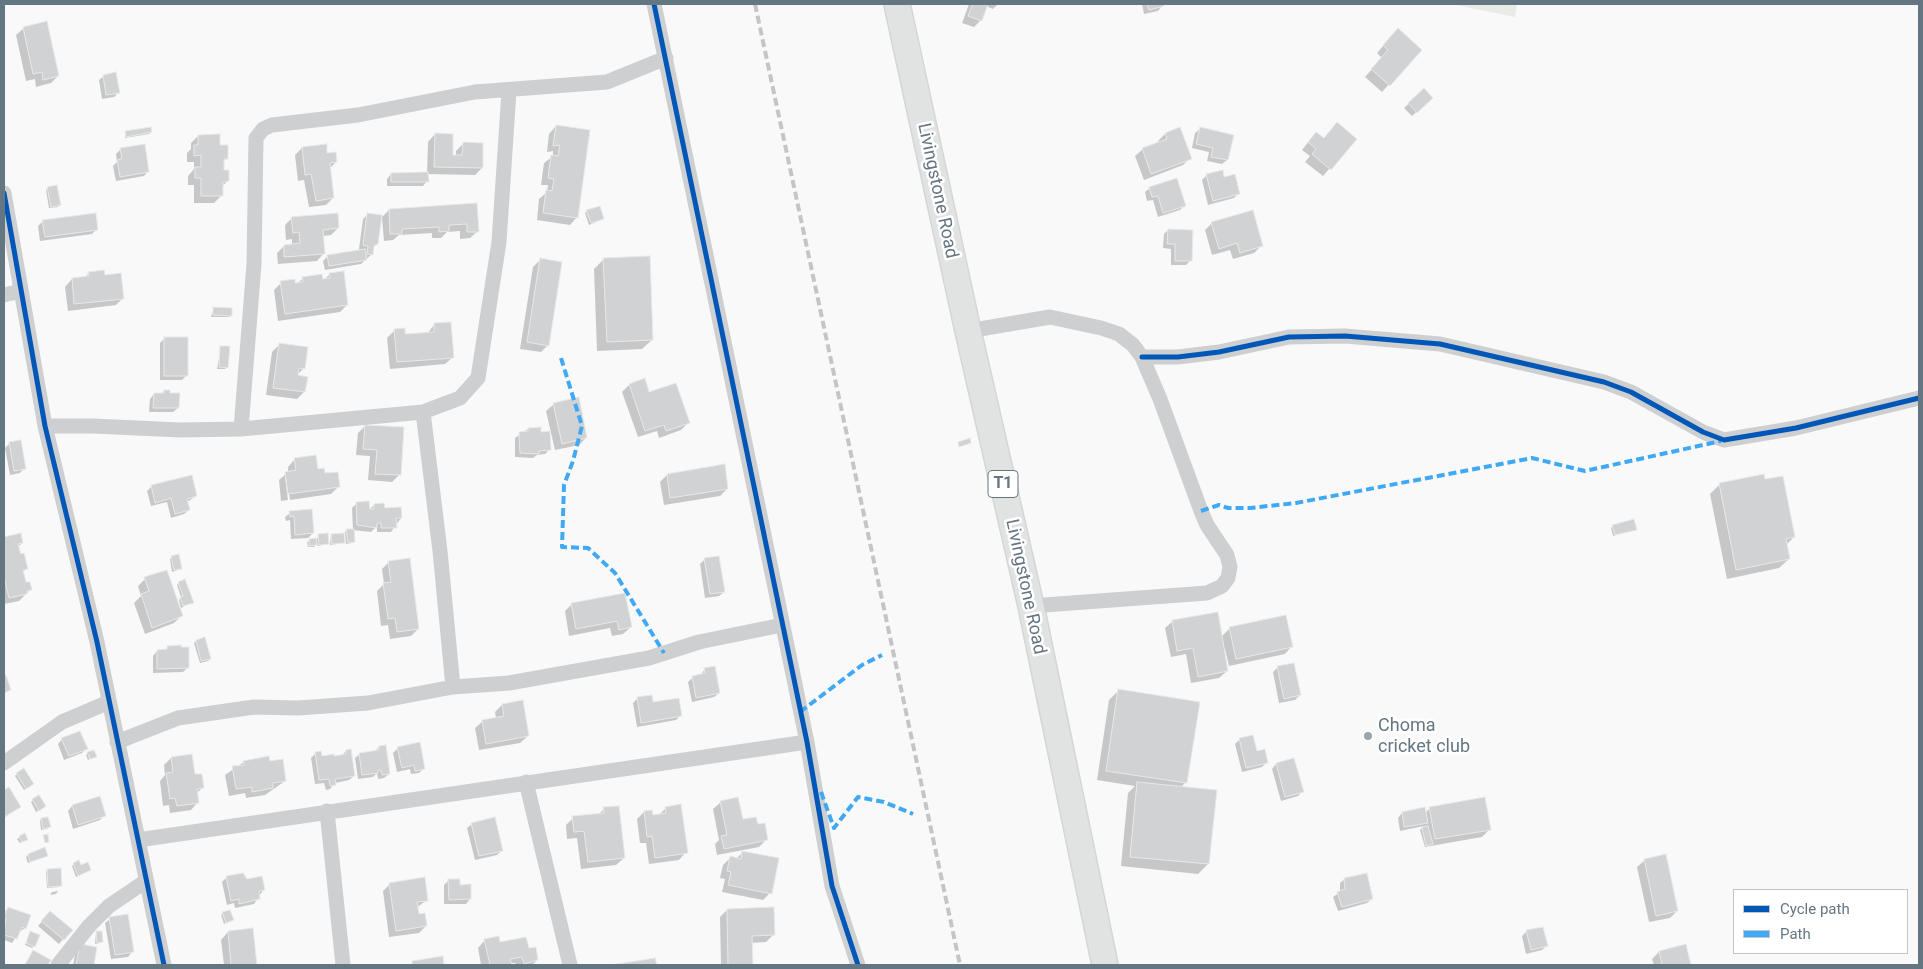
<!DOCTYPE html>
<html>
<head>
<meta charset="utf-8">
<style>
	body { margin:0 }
	#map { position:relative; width:1923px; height:969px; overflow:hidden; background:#f9f9f9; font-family:Roboto,sans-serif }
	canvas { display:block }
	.frame { position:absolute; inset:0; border:5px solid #657683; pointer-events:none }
	.legend { position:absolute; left:1733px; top:889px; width:175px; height:65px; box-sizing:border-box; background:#fff; border:1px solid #c1c8cd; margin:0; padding:6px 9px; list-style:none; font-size:15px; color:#657683 }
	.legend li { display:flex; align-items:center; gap:10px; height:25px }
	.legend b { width:25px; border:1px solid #c1c8cd }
</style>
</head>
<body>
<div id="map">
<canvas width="1923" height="969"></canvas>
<div class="frame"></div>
<ul class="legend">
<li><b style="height:6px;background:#0057b8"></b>Cycle path</li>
<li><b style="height:6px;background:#3fa9f5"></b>Path</li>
</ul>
</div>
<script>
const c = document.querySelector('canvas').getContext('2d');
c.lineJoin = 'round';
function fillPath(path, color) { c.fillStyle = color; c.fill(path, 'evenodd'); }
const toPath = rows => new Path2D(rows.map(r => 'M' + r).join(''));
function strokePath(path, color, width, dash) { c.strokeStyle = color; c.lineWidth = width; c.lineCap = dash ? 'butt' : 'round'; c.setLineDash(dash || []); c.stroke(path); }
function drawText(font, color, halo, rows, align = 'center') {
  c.font = font + ' Roboto,sans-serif'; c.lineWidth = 5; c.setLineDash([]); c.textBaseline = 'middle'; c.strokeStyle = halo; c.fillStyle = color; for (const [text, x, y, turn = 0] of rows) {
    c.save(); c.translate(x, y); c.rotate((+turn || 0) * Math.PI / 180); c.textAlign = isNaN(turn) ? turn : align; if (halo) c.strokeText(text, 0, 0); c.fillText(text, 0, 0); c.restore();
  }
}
const green = toPath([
	[1451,4,1517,4,1515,17]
]);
const shadow = toPath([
	[969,4,998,4,993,9,986,6,981,20,974,27,962,23],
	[1142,4,1162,4,1162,6,1158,11,1144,14],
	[24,28,58,76,51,83,36,87,35,79,26,81,16,35],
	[1391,37,1420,51,1382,92,1365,77,1382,58,1377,53],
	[104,76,118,93,114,97,102,99,99,80],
	[1424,90,1431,98,1412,116,1404,108],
	[556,126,577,217,570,225,537,220,539,199,547,192,548,185,541,185,544,163,553,156,553,151,547,152,549,134],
	[1200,129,1232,136,1227,160,1222,164,1207,161,1209,152,1192,148,1195,133],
	[151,132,149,134,125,138,126,133],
	[435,134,452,156,456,156,456,151,463,144,482,168,475,175,427,174,427,181,423,186,387,186,387,179,391,174,427,174,428,142],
	[1165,134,1190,158,1183,165,1144,180,1135,156,1143,149,1159,143,1158,141],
	[198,136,227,158,223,162,223,172,228,181,221,187,222,195,214,203,194,203,194,185,188,185,188,176,194,169,194,162,187,162,187,153,191,149,191,143],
	[1355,139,1323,176,1305,162,1310,156,1302,150,1309,141],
	[302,148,326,154,336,162,330,168,333,198,326,205,309,207,304,180,298,181,295,155],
	[120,150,148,171,144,176,116,181,113,166,117,162,116,154],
	[1207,175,1223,179,1238,194,1234,198,1208,205,1202,180],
	[48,188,59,205,58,207,49,208,46,190],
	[1150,188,1184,206,1180,210,1158,217,1153,200,1147,201,1145,192],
	[476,205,478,231,470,238,460,239,460,231,447,232,441,238,432,238,432,233,399,235,393,240,384,241,382,217,389,210],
	[587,211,603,219,589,225,585,213],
	[368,214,376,244,373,248,372,254,361,264,325,270,323,261,328,256,364,251,359,249,363,219],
	[292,218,338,228,331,235,322,236,324,253,317,261,278,264,277,253,284,246,292,245,292,239,286,240,285,225],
	[43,221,97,229,92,234,40,241,38,226],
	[1212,223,1261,246,1254,253,1233,259,1230,250,1212,255,1205,230],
	[1168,230,1190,261,1186,265,1171,265,1171,249,1163,248,1164,234],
	[604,259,652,340,642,349,597,351,594,269],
	[540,260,548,345,541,352,520,349,533,267],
	[89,273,104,276,123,298,116,305,68,311,65,287,72,279,84,278],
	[330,274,347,305,340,312,278,321,274,290,281,283,297,284,303,278,324,280],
	[214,308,231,315,229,317,211,317],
	[434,325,453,357,445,364,390,369,387,338,395,330,404,336,427,334],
	[165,338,187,375,182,380,160,380,160,343],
	[280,344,304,368,296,376,304,392,297,399,266,395,272,352],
	[221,347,227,367,225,369,217,369],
	[629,385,649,394,688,423,681,430,659,438,657,431,638,437,622,392],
	[164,391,178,408,173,412,149,412,150,399,154,394,161,394],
	[554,404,586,438,579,445,555,450,546,411],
	[365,426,399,475,392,482,368,480,370,456,356,455,358,433],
	[528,429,540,433,549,450,545,454,537,455,533,458,515,457,515,438],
	[10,443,24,468,20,473,10,475,5,448],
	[295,459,317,470,338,487,331,494,290,500,287,477,285,477,288,500,281,501,279,480,288,472,288,467],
	[667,475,727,489,720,496,664,505,660,482],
	[1764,481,1794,537,1786,545,1789,559,1779,568,1727,579,1710,494,1720,484],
	[152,486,196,496,187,502,189,510,184,514,171,518,167,502,151,506,147,491],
	[357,503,368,511,374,505,401,518,391,532,377,532,377,526,371,532,353,530,352,508],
	[311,511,313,533,308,538,291,539,290,520,286,521,285,517,290,513],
	[1613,526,1635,529,1613,536,1611,528],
	[347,530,354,541,352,543,346,544,345,532],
	[20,535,22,543,18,547,26,569,22,573,25,584,30,590,19,601,4,604,4,538],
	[319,535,327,544,318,546,317,543,314,547,308,547,307,542,317,539],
	[331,535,343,543,330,545],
	[172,557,180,568,178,570,172,572,170,559],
	[705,559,724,592,719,596,705,598,700,564],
	[389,562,418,629,411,636,390,639,388,625,381,626,377,591,384,584,382,569],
	[145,579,181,616,174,623,145,634,134,603,141,596,138,586],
	[179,583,192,602,181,608,179,600,181,597,177,585],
	[624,594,631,627,623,634,612,636,610,628,569,636,565,611,572,604],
	[1173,621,1221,637,1230,628,1292,646,1285,654,1229,666,1225,649,1223,650,1227,671,1219,678,1191,683,1186,654,1171,657,1165,628],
	[196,641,210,659,208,661,200,663,194,643],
	[168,647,188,667,183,672,153,673,153,656,157,651,164,651],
	[1277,668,1300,695,1295,700,1279,703,1273,672],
	[705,669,719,693,714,697,692,702,688,682,693,677,700,676],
	[1118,691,1186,782,1181,787,1208,864,1198,874,1121,866,1128,793,1135,786,1097,780,1109,700],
	[638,698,652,703,680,716,676,720,637,727,633,703],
	[502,705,528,736,520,743,479,750,475,728,483,721,496,718,495,712],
	[62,739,86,749,82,753,64,760,58,744],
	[1240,739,1267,762,1262,767,1242,772,1235,744],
	[379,747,389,774,384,778,378,779,377,773,373,777,358,779,355,758,360,754,374,752],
	[398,748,424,768,419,773,411,774,410,769,397,772,393,753],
	[346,751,354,776,349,780,335,783,330,789,326,790,324,783,315,784,311,758,316,753,321,757,341,756],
	[88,753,95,756,88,760,86,755],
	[171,758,193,776,202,788,197,793,198,802,191,810,170,813,169,805,163,806,160,781,165,775,164,765],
	[244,762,269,763,285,781,265,795,246,798,245,793,229,796,225,775],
	[1276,764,1302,792,1298,796,1281,801,1272,769],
	[17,774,30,786,24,790,15,776],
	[9,789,19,807,4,818,4,792],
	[39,796,43,808,36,812,31,802],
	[99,797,104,815,100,820,73,829,68,811,72,806],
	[721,802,742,821,757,826,766,840,759,847,717,855,715,844,719,840,713,809],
	[666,808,686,852,679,860,649,864,646,843,640,843,637,819,644,812,652,817,659,815],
	[1430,808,1490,829,1482,837,1425,847,1420,830,1424,826,1400,831,1398,818,1402,813,1425,813],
	[604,809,624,858,616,865,581,869,577,838,567,839,566,825,573,818,598,815],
	[41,819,49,827,47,829,41,830,40,821],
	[472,824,502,850,497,855,475,860,467,828],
	[24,835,27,839,20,843,17,839],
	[743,852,770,893,763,900,722,892,725,879,720,878,723,865,730,858,736,859],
	[28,855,47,856,28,863,26,857],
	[1645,860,1677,911,1670,918,1649,922,1637,867],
	[74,864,80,867,90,870,76,877,72,866],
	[48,870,61,885,59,887,47,888,46,872],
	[227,877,264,889,254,904,235,908,234,903,227,905,222,882],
	[1345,879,1372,899,1367,903,1338,911,1333,897,1340,892,1340,883],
	[448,881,459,886,470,899,466,904,444,904,444,885],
	[390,884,427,900,416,908,417,916,426,926,419,933,389,937,383,891],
	[58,891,56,894,50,895,52,892],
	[8,908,25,928,19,932,12,943,4,940,4,913],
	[727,910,773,935,766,942,751,943,752,965,721,965,720,917],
	[223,913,232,920,224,924,221,915],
	[46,917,71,930,59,944,38,926],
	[110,919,132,952,128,957,111,959,105,923],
	[252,930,256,965,224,965,221,940,228,932],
	[1527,931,1546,946,1542,950,1526,954,1522,936],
	[96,932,102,942,100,943,95,944],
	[29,935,34,946,32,948,25,945],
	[485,940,528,950,537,960,532,965,516,965,515,963,481,965,478,948],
	[1685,946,1690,965,1654,965,1652,959,1659,952],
	[96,948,93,965,73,965,76,950],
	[33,952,49,960,47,965,24,965]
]);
const building = toPath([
	[973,4,988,4,982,21,968,16,973,4],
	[1147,4,1163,4,1164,6,1149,10,1147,4],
	[47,21,59,76,43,80,42,72,33,74,23,27,47,21],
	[1398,28,1422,50,1390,86,1371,69,1388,50,1383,45,1398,28],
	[116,72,120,93,106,95,103,75,116,72],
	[1424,88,1433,98,1417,113,1408,103,1424,88],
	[1337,122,1357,139,1331,170,1312,154,1316,149,1308,142,1316,132,1324,138,1337,122],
	[556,125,590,130,578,218,543,213,546,190,552,191,554,179,548,178,551,155,558,156,560,145,553,146,556,125],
	[151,127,152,132,126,137,125,131,151,127],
	[1180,127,1192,159,1151,174,1142,148,1167,139,1165,133,1180,127],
	[1200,127,1234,135,1228,160,1211,157,1213,148,1196,144,1200,127],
	[435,133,453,134,453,155,462,155,463,142,483,143,483,168,434,167,435,133],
	[220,134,220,145,228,145,228,159,224,159,224,170,229,170,229,181,223,182,223,196,201,196,201,178,195,178,195,167,201,167,201,155,194,156,194,145,198,145,198,135,220,134],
	[145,144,149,172,120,177,117,160,122,159,120,148,145,144],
	[327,144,327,153,336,152,337,162,330,163,334,198,316,201,311,174,305,175,302,147,327,144],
	[1223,170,1224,177,1235,174,1240,194,1213,201,1206,174,1223,170],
	[428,172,429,182,391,182,391,173,428,172],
	[1177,178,1186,206,1163,213,1158,196,1152,197,1149,187,1177,178],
	[57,185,61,205,51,207,47,187,57,185],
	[477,203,479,232,467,232,467,224,449,225,449,231,439,232,439,227,402,229,402,234,390,234,389,209,477,203],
	[600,206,604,219,591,223,586,210,600,206],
	[1253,210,1263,246,1240,253,1237,243,1219,249,1211,222,1253,210],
	[96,213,98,230,45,237,42,220,96,213],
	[338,213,339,228,323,230,325,254,284,257,284,245,300,243,299,232,293,233,291,217,338,213],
	[367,213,382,215,378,244,374,246,373,255,367,254,368,246,363,245,367,213],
	[1168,229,1193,230,1192,261,1175,261,1175,244,1167,244,1168,229],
	[365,249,367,260,329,266,327,255,365,249],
	[650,256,653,340,607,342,603,258,650,256],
	[540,258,562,262,549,346,527,342,540,258],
	[104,270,105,275,121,273,124,299,74,304,72,278,89,276,88,272,104,270],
	[344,271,348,305,285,314,280,281,295,279,295,283,303,282,302,277,322,274,323,279,330,278,329,273,344,271],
	[213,307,232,308,232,316,213,315,213,307],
	[451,322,454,358,397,362,394,329,405,328,405,334,434,332,434,323,451,322],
	[164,337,188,337,188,376,164,376,164,337],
	[279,343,308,347,305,369,299,368,298,375,308,377,305,392,273,388,279,343],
	[220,346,230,346,228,368,219,367,220,346],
	[645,378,649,392,676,383,690,423,666,431,664,425,645,431,629,384,645,378],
	[164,390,170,390,170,393,180,393,179,408,153,408,154,393,164,393,164,390],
	[579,397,587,438,562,444,553,403,579,397],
	[365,425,404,427,401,475,375,474,377,450,363,449,365,425],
	[541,427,541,432,550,431,551,450,539,451,539,454,520,453,519,432,528,431,528,428,541,427],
	[970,438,971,443,959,447,958,442,970,438],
	[21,440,26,469,14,471,9,442,21,440],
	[316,455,318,469,324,468,325,473,338,472,340,487,288,494,285,472,296,470,294,458,316,455],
	[725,464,728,489,670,498,667,474,725,464],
	[1764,474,1765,479,1783,476,1795,537,1786,539,1790,559,1736,570,1719,483,1764,474],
	[192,475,197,496,187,499,190,510,175,514,171,498,155,503,151,485,192,475],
	[369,501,370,509,374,509,374,504,384,503,385,508,401,507,402,518,396,518,397,528,381,528,381,523,377,523,377,528,357,525,356,502,369,501],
	[312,509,314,533,295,535,294,516,290,517,289,511,312,509],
	[1634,519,1637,530,1615,535,1612,525,1634,519],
	[346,529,354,529,355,542,348,543,346,529],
	[21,533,23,543,18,544,21,554,24,553,28,569,23,570,26,582,30,582,32,590,27,591,27,594,9,598,4,577,4,537,21,533],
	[328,533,329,544,319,545,318,534,328,533],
	[344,533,345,543,332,544,331,534,344,533],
	[316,538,317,545,309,546,309,539,316,538],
	[179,554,182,569,174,570,171,556,179,554],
	[719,556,725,592,710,594,704,558,719,556],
	[410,558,419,629,397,632,395,618,388,619,383,583,391,582,388,561,410,558],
	[167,570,183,616,152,628,141,594,149,591,144,577,167,570],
	[185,579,194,603,183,606,180,597,183,596,178,582,185,579],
	[625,593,632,627,619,630,617,621,576,629,571,603,625,593],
	[1218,612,1228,671,1198,677,1193,648,1177,651,1172,620,1218,612],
	[1286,615,1293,647,1236,659,1229,627,1286,615],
	[205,637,211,659,201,661,196,640,205,637],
	[181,645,181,647,189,647,189,668,157,669,157,650,167,649,167,646,181,645],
	[1294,663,1301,695,1284,699,1277,666,1294,663],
	[715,666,720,693,696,698,692,676,705,673,704,668,715,666],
	[4,675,6,675,11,690,4,693,4,675],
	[1118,689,1200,702,1187,783,1106,771,1118,689],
	[652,695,653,702,679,698,682,716,641,723,637,697,652,695],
	[523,700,529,736,486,744,482,720,504,716,502,704,523,700],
	[80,731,88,749,69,756,61,738,80,731],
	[1253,735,1257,751,1265,749,1268,763,1246,768,1239,738,1253,735],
	[420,742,425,769,415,771,414,765,402,768,397,747,420,742],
	[386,745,390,774,382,775,381,770,378,770,378,773,362,775,359,753,379,750,379,746,386,745],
	[351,749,355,776,335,779,336,785,330,786,329,779,319,780,315,752,321,751,322,756,334,754,334,756,346,754,346,750,351,749],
	[94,750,97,757,90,759,87,752,94,750],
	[192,754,195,774,202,774,204,788,197,789,199,803,177,806,175,798,170,799,166,773,173,772,171,757,192,754],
	[269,756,270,761,283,759,286,781,273,783,273,788,252,792,252,787,236,789,232,766,244,765,243,761,269,756],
	[1294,758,1304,792,1285,797,1276,763,1294,758],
	[24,768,34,784,26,789,16,773,24,768],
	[1137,782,1217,790,1209,864,1130,857,1137,782],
	[9,787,21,807,4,817,4,790,9,787],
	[39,795,46,806,39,811,32,799,39,795],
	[100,796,106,816,78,825,72,805,100,796],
	[738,797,743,819,756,817,758,824,765,823,768,840,724,849,721,836,727,835,720,801,738,797],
	[1485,797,1491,830,1435,839,1429,807,1485,797],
	[681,804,688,853,655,858,652,836,647,837,644,811,652,810,653,815,666,813,665,807,681,804],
	[619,806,625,858,588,862,584,831,574,832,572,816,604,813,603,807,619,806],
	[1425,807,1428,823,1404,827,1402,812,1425,807],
	[48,817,51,827,43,829,41,818,48,817],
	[495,817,503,851,479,856,471,823,495,817],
	[1428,826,1433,844,1426,846,1422,827,1428,826],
	[25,833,28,840,22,842,19,836,25,833],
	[48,834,49,842,45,843,43,835,48,834],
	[45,847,48,856,30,862,28,854,45,847],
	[742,851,779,858,772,894,728,885,731,872,727,871,730,856,741,859,742,851],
	[1666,854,1678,911,1656,916,1644,859,1666,854],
	[79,860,81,865,88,862,91,870,78,876,73,863,79,860],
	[61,868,62,886,48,887,47,869,61,868],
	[243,873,247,879,262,876,265,890,259,891,260,899,239,904,239,899,231,901,226,876,243,873],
	[1367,873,1373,899,1342,907,1337,892,1345,889,1344,878,1367,873],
	[425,877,428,901,417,902,419,914,425,913,427,926,396,931,389,883,425,877],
	[448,879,460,879,460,885,471,884,471,899,449,900,448,879],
	[8,907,31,915,26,929,22,927,17,939,4,935,6,918,4,917,8,907],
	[774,907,775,935,752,936,753,965,728,965,727,909,774,907],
	[230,910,234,920,226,923,222,912,230,910],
	[50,911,73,930,64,940,41,921,50,911],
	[128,914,134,952,115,955,109,917,128,914],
	[1543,927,1548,946,1531,950,1526,930,1543,927],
	[253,928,257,965,231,965,228,931,253,928],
	[30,931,40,935,35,947,26,943,30,931],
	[96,931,102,931,103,942,97,943,96,931],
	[499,936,500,942,526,937,529,948,536,947,538,960,524,964,522,957,510,959,512,965,490,965,484,939,499,936],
	[80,944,97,947,94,965,76,965,80,944],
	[1686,944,1691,965,1662,965,1659,951,1686,944],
	[33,950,51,960,48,965,25,965,33,950],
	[443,956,444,965,412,965,412,961,443,956],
	[655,958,657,965,611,965,655,958]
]);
const minor = toPath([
	[654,4,807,742,832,886,858,965],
	[4,193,45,426,97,642,164,965],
	[4,295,21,291],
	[968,331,1050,317,1101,328,1119,334,1133,345,1142,357,1160,399,1201,511,1207,525,1227,555,1230,567,1228,578,1222,586,1207,593,1031,606],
	[1142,357,1178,357,1219,352,1289,337,1345,336,1440,344,1604,382,1631,392,1703,432,1724,440,1796,428,1919,398],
	[423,412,460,398,478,378,499,242,509,91],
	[45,426,93,426,180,430,241,429,423,412,440,551,453,687],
	[241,429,254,264,256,138,263,129,272,125,358,115,475,92,607,82,666,58],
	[117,742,178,718,254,707,298,708,368,703,453,687,509,683,649,658,699,642,782,625],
	[4,763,62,722,109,702],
	[526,782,570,965],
	[327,811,343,965],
	[138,840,807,742],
	[58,965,89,926,109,906,146,881]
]);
const trunk = toPath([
	[897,4,968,331,1031,606,1105,965]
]);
const rail = toPath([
	[755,4,960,965]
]);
const quiet = toPath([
	[561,358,582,426,573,461,564,485,562,547,588,548,615,573,664,653],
	[1201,511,1219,505,1228,508,1250,508,1296,503,1532,458,1585,471,1721,441],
	[800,712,862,665,882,655],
	[821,792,834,828,858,797,884,802,913,814]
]);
const cycleway = toPath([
	[654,4,807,742,832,886,858,965],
	[4,193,45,426,97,642,164,965],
	[1142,357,1178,357,1219,352,1289,337,1345,336,1440,344,1604,382,1631,392,1703,432,1724,440,1796,428,1919,398]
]);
const markers = [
	[1368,736,5,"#99a4ac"]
];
const shields = [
	[1003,484,30]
];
const shieldNames = [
	["T1",1003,484]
];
const streetNames = [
	["Livingstone Road",937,191,78],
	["Livingstone Road",1025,587,78]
];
const poiNames = [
	["Choma",1378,726],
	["cricket club",1378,747]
];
fillPath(green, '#e8ebe6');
fillPath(shadow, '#0003');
fillPath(building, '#d0d2d3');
strokePath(building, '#e8e8e8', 1);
strokePath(trunk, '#d5d6d6', 28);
strokePath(minor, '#cecfd0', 15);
strokePath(trunk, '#e1e2e2', 25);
strokePath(rail, '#c3c5c6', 4, [8, 4]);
strokePath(quiet, '#3fa9f5', 4, [8, 4]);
strokePath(cycleway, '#0057b8', 5);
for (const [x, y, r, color] of markers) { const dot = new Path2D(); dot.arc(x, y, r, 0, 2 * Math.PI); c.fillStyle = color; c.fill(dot); strokePath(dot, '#fff', 2); }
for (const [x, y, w] of shields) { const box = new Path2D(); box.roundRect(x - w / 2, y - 13.5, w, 27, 4); c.fillStyle = '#fff'; c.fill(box); strokePath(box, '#657683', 1); }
drawText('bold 16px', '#657683', null, shieldNames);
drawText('18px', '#657683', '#fff', streetNames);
drawText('18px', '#657683', '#fff', poiNames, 'left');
</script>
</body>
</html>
